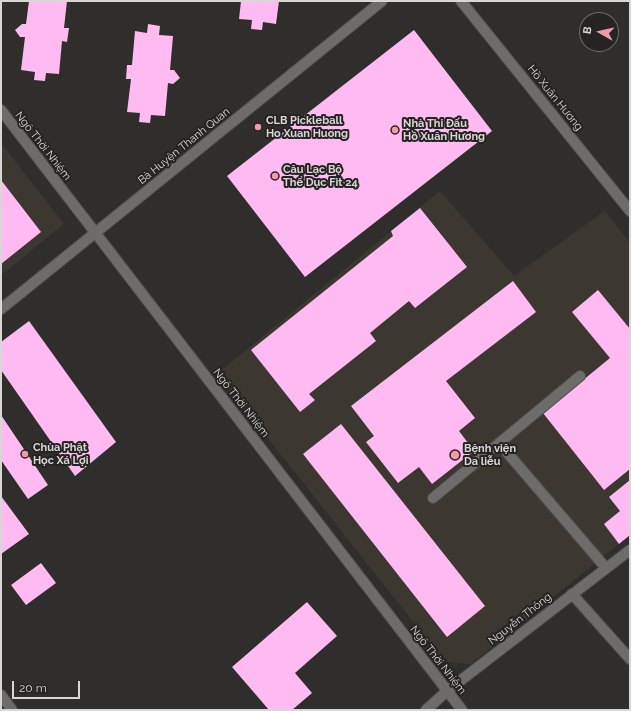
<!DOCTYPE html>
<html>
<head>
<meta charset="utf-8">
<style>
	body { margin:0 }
	#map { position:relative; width:631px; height:711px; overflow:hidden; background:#302e2c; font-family:Raleway,sans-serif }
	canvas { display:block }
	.frame { position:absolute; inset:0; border:2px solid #d8d7d6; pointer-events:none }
	.north { position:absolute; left:579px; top:12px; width:40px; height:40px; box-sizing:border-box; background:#262422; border:1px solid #6d6c6a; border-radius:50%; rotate:278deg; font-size:11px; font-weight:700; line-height:16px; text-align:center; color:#d8d7d6 }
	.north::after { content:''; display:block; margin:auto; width:14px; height:18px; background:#f39aaa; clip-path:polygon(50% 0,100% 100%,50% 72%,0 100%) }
	.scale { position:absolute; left:12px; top:681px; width:68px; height:18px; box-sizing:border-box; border:2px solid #d8d7d6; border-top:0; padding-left:5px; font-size:12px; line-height:14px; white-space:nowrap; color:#d8d7d6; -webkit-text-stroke:3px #262422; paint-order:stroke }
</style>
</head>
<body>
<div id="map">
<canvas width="631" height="711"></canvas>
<div class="frame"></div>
<div class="north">B</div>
<div class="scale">20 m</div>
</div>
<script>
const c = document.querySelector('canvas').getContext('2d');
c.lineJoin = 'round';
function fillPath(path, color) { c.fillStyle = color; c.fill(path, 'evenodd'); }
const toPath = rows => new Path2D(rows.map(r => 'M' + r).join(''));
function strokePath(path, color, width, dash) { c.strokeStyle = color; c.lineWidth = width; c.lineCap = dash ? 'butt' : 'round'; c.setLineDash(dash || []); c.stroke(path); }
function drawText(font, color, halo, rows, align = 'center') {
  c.font = font + ' Raleway,sans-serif'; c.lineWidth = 4; c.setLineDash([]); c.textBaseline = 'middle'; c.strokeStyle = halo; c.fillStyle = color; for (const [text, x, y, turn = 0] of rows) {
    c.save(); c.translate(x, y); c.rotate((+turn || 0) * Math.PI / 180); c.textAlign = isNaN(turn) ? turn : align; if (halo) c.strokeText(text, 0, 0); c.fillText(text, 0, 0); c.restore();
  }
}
const built = toPath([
	[1,143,64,224,1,275],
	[440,191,514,276,605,211,630,243,630,535,471,664,445,662,217,374]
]);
const building = toPath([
	[29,1,67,1,64,28,69,28,67,42,62,41,59,74,46,73,45,81,34,80,35,72,21,70,25,37,20,37,15,30,22,24,26,24],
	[241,1,279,1,276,24,263,22,262,30,251,29,252,20,239,19],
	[148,24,160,26,159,35,173,36,170,70,174,70,180,78,173,84,168,83,165,116,151,115,150,123,139,122,140,113,127,112,131,79,126,79,127,65,132,65,135,31,147,33],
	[414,30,492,131,305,277,227,176],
	[1,180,41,232,1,264],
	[420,208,467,267,415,308,409,301,370,333,376,341,309,394,315,400,300,412,251,350,393,236,391,231],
	[513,281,536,312,446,381,475,418,459,431,474,451,432,484,419,467,398,483,366,442,374,436,351,406],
	[598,290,630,329,630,469,604,490,543,413,610,358,572,312],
	[29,321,116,442,75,476,1,370,1,342],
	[1,415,48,485,28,499,1,460],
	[341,424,485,606,447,637,303,454],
	[630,480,630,535,619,544,604,524,620,511,609,497],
	[1,496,29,534,1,554],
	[41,563,56,583,26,605,11,585],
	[307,602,337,636,295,673,312,693,292,710,269,710,232,667]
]);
const service = toPath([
	[499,443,606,568],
	[433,498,580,376]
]);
const minor = toPath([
	[572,594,630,659],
	[1,695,12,710]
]);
const tertiary = toPath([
	[461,1,630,211],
	[1,110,462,710],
	[1,309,382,1],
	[426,710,447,691,630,550]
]);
const markers = [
	[258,127,4,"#f39aaa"],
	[395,130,4,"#f39aaa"],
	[275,176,4,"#f39aaa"],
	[25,454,4,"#f39aaa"],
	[455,455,5,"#f39aaa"]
];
const streetNames = [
	["Hồ Xuân Hương",555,98,51],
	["Ngô Thời Nhiệm",43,146,52],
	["Bà Huyện Thanh Quan",184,146,-39],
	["Ngô Thời Nhiệm",241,403,52],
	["Nguyễn Thông",520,619,-38],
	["Ngô Thời Nhiệm",438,660,52]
];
const poiNames = [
	["CLB Pickleball",266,121],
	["Ho Xuan Huong",266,134],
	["Nhà Thi Đấu",403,124],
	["Hồ Xuân Hương",403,137],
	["Câu Lạc Bộ",283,170],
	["Thể Dục Fit 24",283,183],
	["Chùa Phật",33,448],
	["Học Xá Lợi",33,461],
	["Bệnh viện",464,449],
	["Da liễu",464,462]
];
fillPath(built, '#3c3831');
fillPath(building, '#ffbbf1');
strokePath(service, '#4e4c4b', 12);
strokePath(minor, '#4e4c4b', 12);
strokePath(tertiary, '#4e4c4b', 12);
strokePath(service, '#6e6c6a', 10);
strokePath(minor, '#6e6c6a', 10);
strokePath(tertiary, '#6e6c6a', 10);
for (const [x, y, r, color] of markers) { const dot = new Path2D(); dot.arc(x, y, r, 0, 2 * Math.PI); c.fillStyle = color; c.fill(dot); strokePath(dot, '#262422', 1.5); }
drawText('11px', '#d8d7d6', '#262422', streetNames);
drawText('bold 11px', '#d8d7d6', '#262422', poiNames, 'left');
</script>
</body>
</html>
